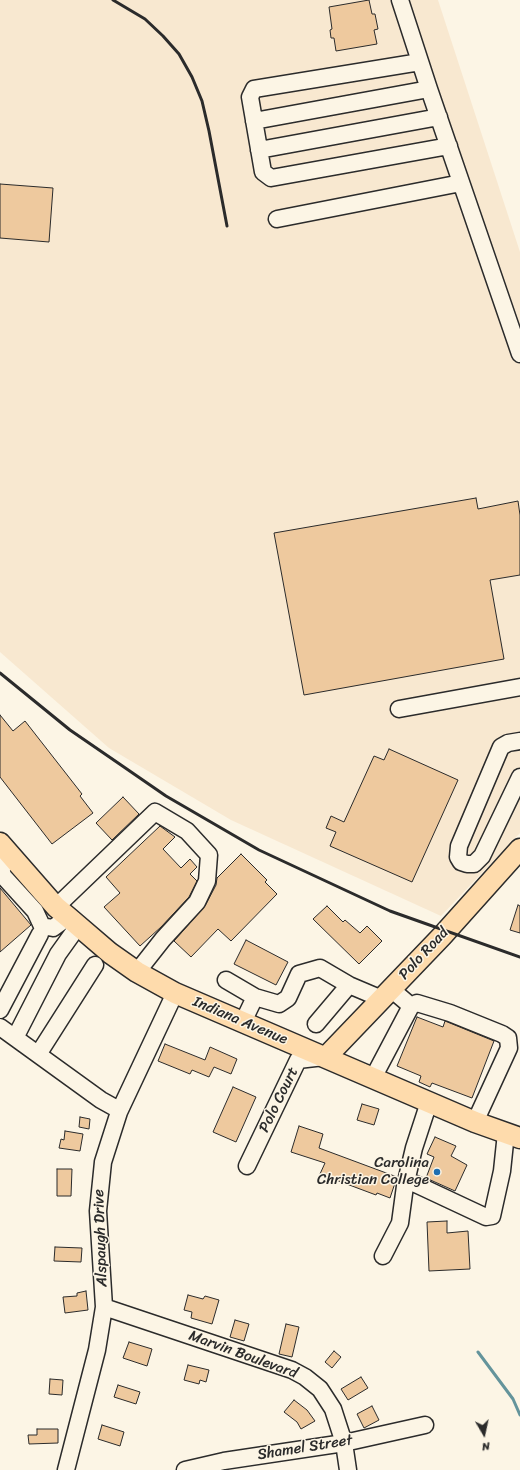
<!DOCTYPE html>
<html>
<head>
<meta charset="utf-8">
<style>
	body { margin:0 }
	#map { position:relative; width:520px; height:1470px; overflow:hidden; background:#fcf5e5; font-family:Sriracha,sans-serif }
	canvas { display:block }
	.north { position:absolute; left:464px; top:1414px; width:40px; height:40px; -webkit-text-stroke:3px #fcf5e5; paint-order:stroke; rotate:171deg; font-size:11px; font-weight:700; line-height:16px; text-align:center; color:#2b2b2b }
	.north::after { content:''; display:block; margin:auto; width:14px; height:18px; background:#2b2b2b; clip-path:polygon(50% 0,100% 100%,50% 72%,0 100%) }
</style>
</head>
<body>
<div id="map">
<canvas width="520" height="1470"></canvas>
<div class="north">N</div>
</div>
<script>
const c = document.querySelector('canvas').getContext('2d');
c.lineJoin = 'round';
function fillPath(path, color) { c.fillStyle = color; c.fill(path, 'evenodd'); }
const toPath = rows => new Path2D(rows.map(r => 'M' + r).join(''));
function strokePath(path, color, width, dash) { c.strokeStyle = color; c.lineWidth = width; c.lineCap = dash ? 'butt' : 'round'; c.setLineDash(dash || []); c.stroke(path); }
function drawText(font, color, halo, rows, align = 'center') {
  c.font = font + ' Sriracha,sans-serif'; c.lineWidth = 3; c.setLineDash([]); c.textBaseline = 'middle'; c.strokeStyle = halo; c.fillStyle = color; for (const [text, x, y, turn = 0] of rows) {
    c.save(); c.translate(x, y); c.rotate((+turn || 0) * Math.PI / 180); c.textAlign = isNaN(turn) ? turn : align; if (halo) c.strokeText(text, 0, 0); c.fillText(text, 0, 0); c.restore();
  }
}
const built = toPath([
	[0,0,438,0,520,252,520,833,441,916,231,820,109,748,0,652]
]);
const stream = toPath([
	[478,1352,513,1399,520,1415]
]);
const building = toPath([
	[369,0,372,14,375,14,378,29,374,30,377,44,336,51,334,38,331,38,330,30,332,29,329,7,369,0],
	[0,184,53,188,49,242,0,238,0,184],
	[476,498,478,509,518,501,520,515,520,575,490,580,504,659,304,695,274,533,476,498],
	[0,715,13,731,25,721,82,794,80,796,93,813,52,844,0,777,0,715],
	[389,749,458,780,412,882,330,846,336,832,326,828,331,816,344,822,374,756,384,760,389,749],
	[123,797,139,814,112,840,96,823,123,797],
	[160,826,175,837,163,849,181,868,190,859,197,867,190,874,197,881,189,897,161,927,140,946,104,907,120,893,106,877,160,826],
	[241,854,267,880,265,882,277,894,231,941,218,929,191,957,174,941,205,906,216,885,217,878,241,854],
	[0,888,31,925,0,952,0,888],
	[518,905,520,906,520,933,510,930,518,905],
	[327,906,343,922,345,920,360,933,367,926,382,941,359,964,313,919,327,906],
	[246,940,288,962,276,985,234,964,246,940],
	[417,1017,443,1027,445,1021,494,1041,472,1098,432,1083,430,1087,419,1082,421,1076,397,1066,417,1017],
	[165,1044,205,1060,210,1047,237,1059,231,1074,214,1067,209,1077,192,1070,190,1074,158,1061,165,1044],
	[233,1087,256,1097,236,1142,213,1132,233,1087],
	[362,1104,379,1109,374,1125,357,1120,362,1104],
	[80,1117,90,1119,89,1129,79,1127,80,1117],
	[299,1126,323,1134,319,1148,397,1177,390,1198,377,1193,376,1195,320,1174,325,1163,291,1152,299,1126],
	[65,1131,83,1134,80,1151,59,1148,61,1139,64,1140,65,1131],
	[435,1137,456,1146,451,1156,467,1165,455,1191,426,1178,434,1157,427,1154,435,1137],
	[57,1169,72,1169,71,1196,57,1196,57,1169],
	[447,1221,447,1233,468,1231,470,1269,429,1271,427,1222,447,1221],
	[55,1247,82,1248,81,1262,54,1261,55,1247],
	[86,1291,88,1310,65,1313,63,1297,77,1296,77,1293,86,1291],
	[188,1295,203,1299,205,1296,219,1300,212,1324,191,1318,192,1312,184,1310,188,1295],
	[235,1320,249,1324,244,1341,230,1337,235,1320],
	[286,1324,299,1327,292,1357,279,1354,286,1324],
	[129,1342,152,1349,147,1366,123,1358,129,1342],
	[334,1351,341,1357,332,1368,325,1362,334,1351],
	[188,1365,209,1370,206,1382,200,1380,199,1384,184,1380,188,1365],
	[361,1377,368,1388,348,1400,341,1389,361,1377],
	[50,1379,63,1380,62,1395,49,1394,50,1379],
	[118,1385,140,1392,136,1404,114,1397,118,1385],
	[294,1400,307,1410,315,1421,301,1429,297,1422,284,1412,294,1400],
	[372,1406,379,1420,364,1428,357,1414,372,1406],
	[102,1425,124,1432,120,1446,98,1439,102,1425],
	[37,1429,58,1429,58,1443,29,1444,28,1435,37,1435,37,1429]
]);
const minor = toPath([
	[400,0,429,89,520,354],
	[420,62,254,89,250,97,263,172,271,178,449,146],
	[254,121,429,89],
	[259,150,439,117],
	[277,219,461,183],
	[399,709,520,687],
	[520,741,508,743,501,747,459,846,458,857,461,862,467,864,474,864,482,856,520,777],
	[12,857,1,868,3,876,35,911,42,926,53,928,68,917],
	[56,907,155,812,187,831,209,855,207,881,197,902,163,939,137,972],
	[226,980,255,997],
	[391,989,411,1006],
	[0,1010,40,934],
	[243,1022,255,997,279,1004,288,998,299,974,320,968,349,985,382,999],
	[316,1024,349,985],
	[0,1027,101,1100,119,1110],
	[15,1038,58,954,78,926],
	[39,1053,95,965],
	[373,1078,411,1006,417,1003,450,1013,502,1034,508,1038,509,1048,475,1122],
	[247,1166,298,1060,324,1057],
	[407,1180,486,1217,492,1216,502,1171,506,1133],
	[383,1256,400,1223,405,1186,414,1148,429,1102],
	[104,1307,292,1370,305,1377,320,1389,333,1409,344,1443,348,1470],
	[66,1470,97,1350,104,1307,98,1211,103,1162,119,1112,175,993],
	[185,1470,224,1461,344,1443,425,1425]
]);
const major = toPath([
	[0,843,56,907,68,917,110,953,137,972,175,993,475,1122,520,1138],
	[326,1057,442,936,520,849]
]);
const rail = toPath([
	[113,0,145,19,163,36,179,54,192,77,202,101,209,131,227,226],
	[0,673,70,730,121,765,166,796,259,850,390,911,520,957]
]);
const markers = [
	[437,1172,4,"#1f6fb2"]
];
const streetNames = [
	["Polo Road",424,954,-47],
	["Indiana Avenue",240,1021,23],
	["Polo Court",279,1100,-64],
	["Alspaugh Drive",101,1238,-92],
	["Marvin Boulevard",243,1355,20],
	["Shamel Street",305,1448,-9]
];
const poiNames = [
	["Carolina",429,1163],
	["Christian College",429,1180]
];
fillPath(built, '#f8e8d0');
strokePath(stream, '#64949b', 3);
fillPath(building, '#eec99e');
strokePath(building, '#2b2b2b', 1);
strokePath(minor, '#2b2b2b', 19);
strokePath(major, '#2b2b2b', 23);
strokePath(minor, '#fcf5e5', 16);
strokePath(major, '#fedbac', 20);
strokePath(rail, '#2b2b2b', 3);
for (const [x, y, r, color] of markers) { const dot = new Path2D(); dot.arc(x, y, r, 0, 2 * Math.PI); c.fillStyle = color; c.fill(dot); strokePath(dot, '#fcf5e5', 1.5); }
drawText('15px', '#2b2b2b', '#fcf5e5', streetNames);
drawText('15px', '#2b2b2b', '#fcf5e5', poiNames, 'right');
</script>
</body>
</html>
